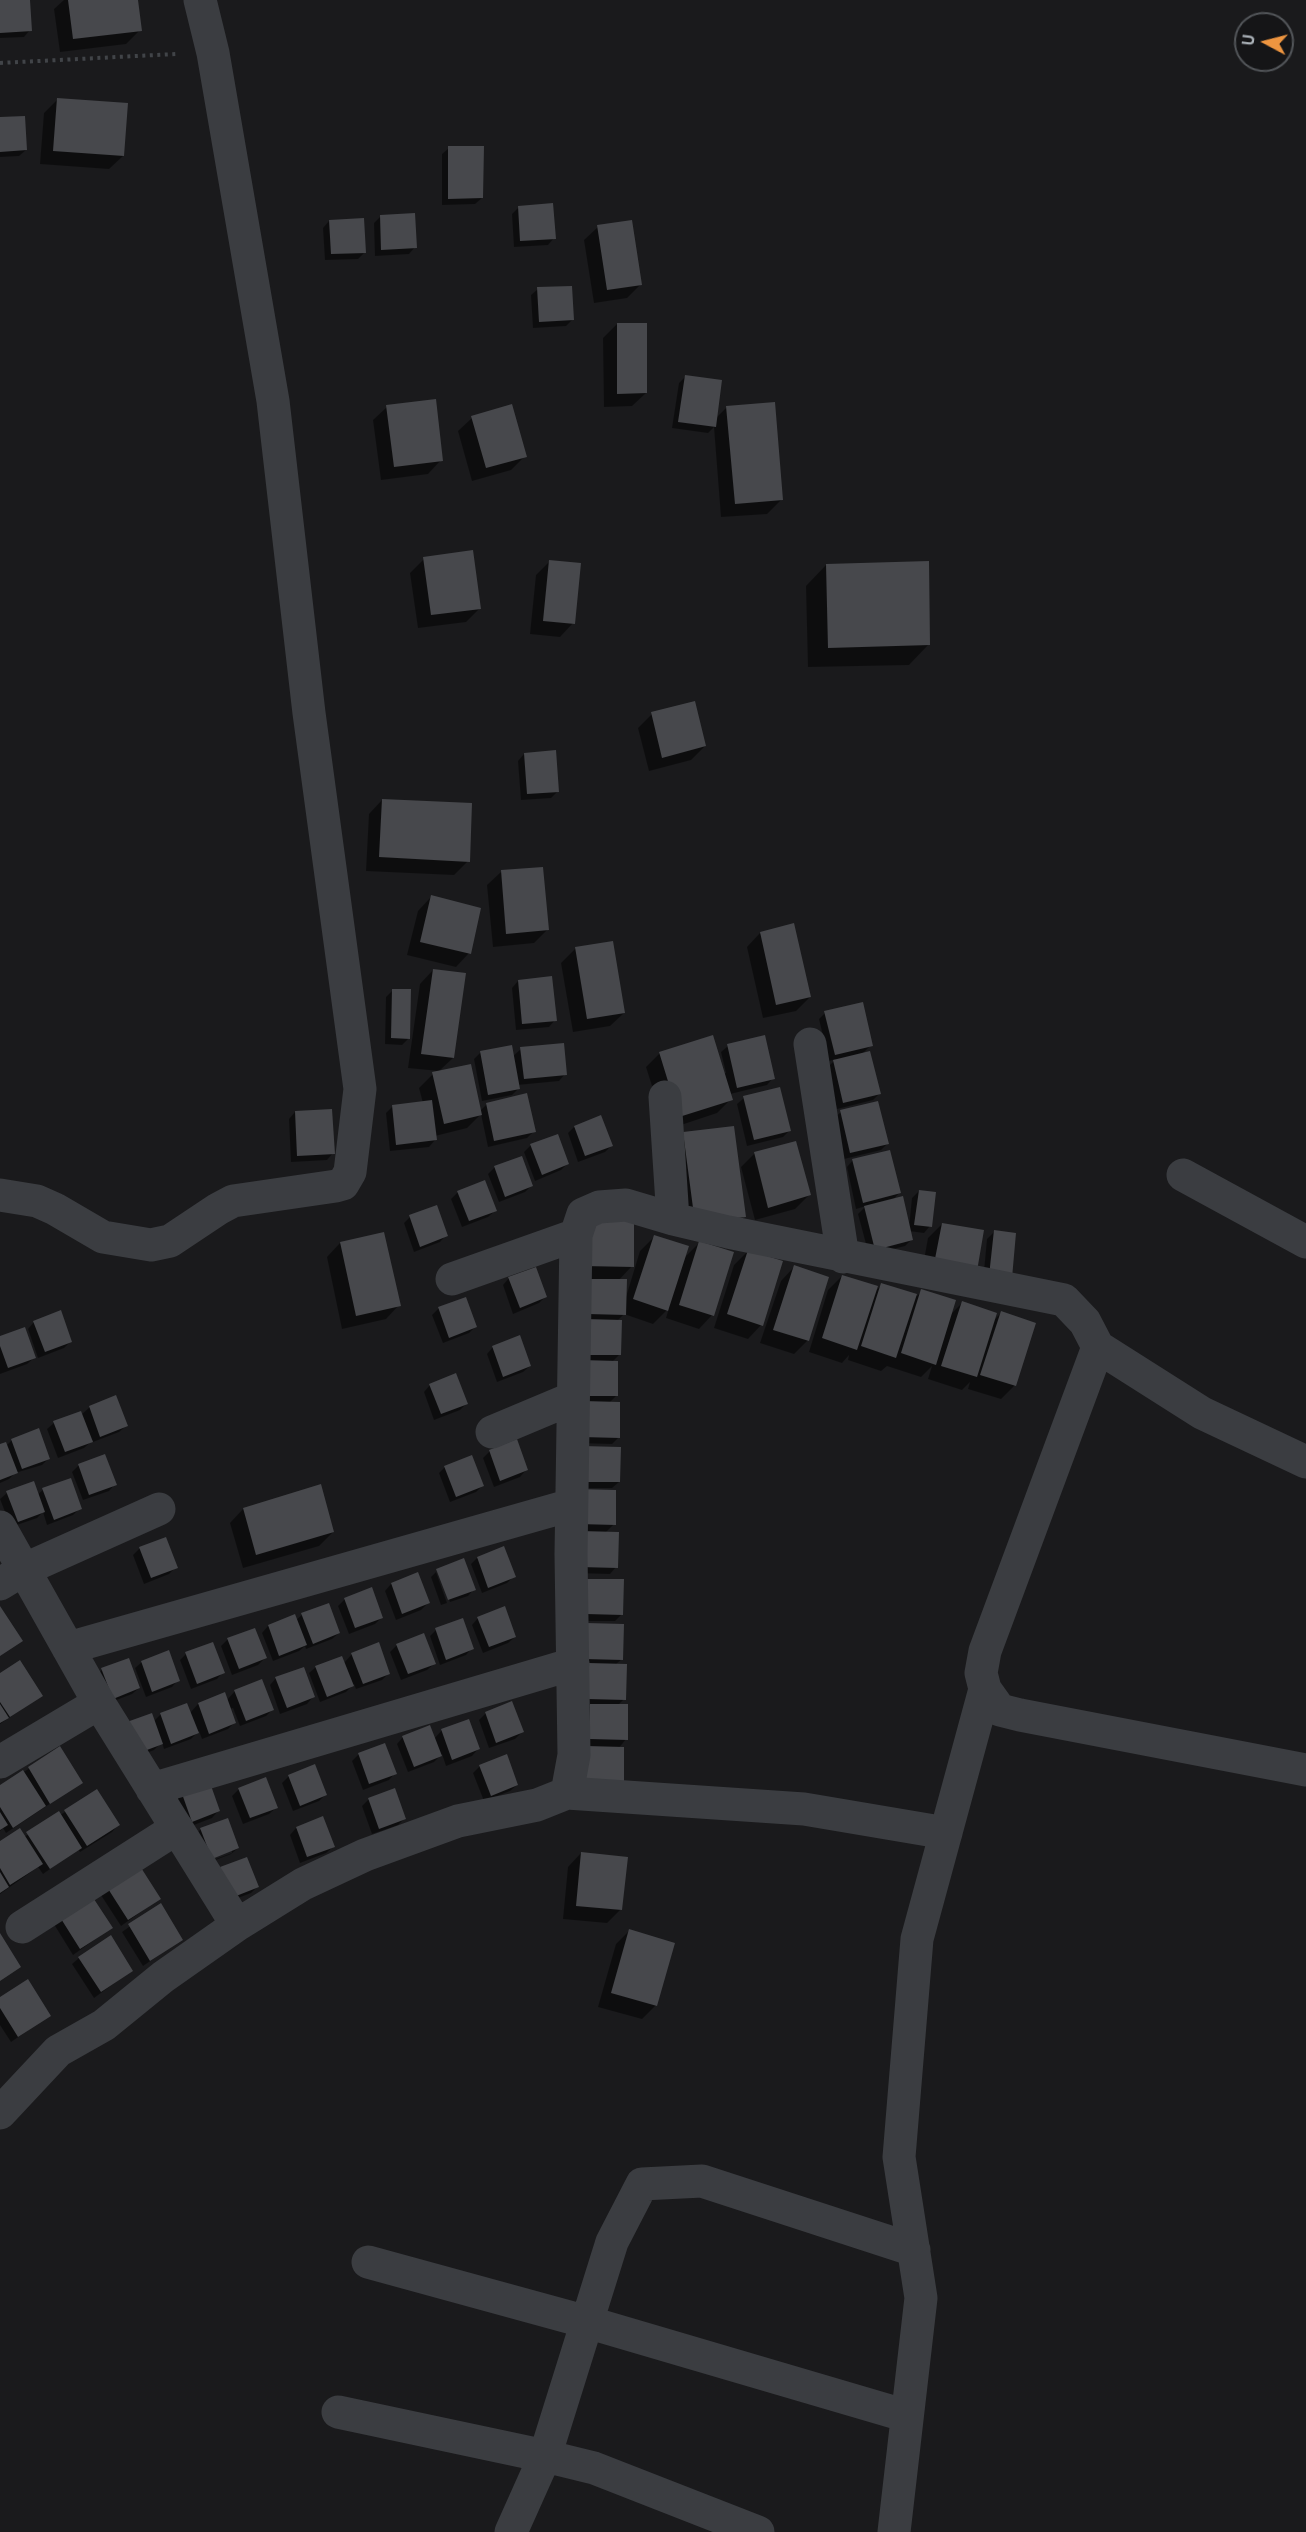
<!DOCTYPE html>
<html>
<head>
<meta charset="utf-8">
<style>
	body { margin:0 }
	#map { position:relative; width:1306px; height:2532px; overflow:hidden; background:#1a1a1c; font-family:Ubuntu,sans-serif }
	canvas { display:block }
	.north { position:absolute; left:1234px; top:12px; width:60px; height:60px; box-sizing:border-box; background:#151517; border:2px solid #525559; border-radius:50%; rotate:277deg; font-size:16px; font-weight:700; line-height:24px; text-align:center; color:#adb4bb }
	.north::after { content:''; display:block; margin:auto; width:21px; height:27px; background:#ee9540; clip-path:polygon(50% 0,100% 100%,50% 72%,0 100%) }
</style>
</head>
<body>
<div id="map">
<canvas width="1306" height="2532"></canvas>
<div class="north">U</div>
</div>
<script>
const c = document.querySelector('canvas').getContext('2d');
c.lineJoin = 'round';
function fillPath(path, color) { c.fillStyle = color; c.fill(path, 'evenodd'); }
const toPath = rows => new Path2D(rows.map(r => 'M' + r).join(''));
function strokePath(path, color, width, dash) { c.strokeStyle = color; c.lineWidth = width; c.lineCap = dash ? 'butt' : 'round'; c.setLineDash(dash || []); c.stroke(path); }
const shadow = toPath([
	[0,0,29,0,30,30,24,37,0,38],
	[64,0,136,0,140,30,126,44,60,52,54,9],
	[57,100,123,156,109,169,40,164,44,113],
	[0,119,26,150,19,156,0,157],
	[449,148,482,198,475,204,442,205,442,154],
	[519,207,554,238,548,245,514,247,512,214],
	[380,217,415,247,409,254,375,256,374,223],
	[329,221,365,252,358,259,325,260,323,228],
	[598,227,641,284,627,298,594,303,584,240],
	[538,289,573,319,566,326,533,328,531,295],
	[617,324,646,393,632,406,604,407,603,338],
	[685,377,715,419,727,407,781,500,767,514,721,517,714,427,708,433,672,428,679,383],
	[387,407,441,460,428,474,381,480,373,420],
	[472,418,525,456,511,470,472,481,458,431],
	[424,559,480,608,466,622,418,628,410,573],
	[549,562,573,623,560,637,530,634,536,575],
	[826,565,929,644,909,665,808,667,806,586],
	[652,714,705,746,691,760,649,771,638,728],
	[524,754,558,791,551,798,521,800,518,761],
	[382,800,468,861,454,875,366,871,369,814],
	[501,872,547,930,534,943,493,947,487,885],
	[431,897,469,953,456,967,407,955,418,911],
	[760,933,810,997,796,1011,763,1018,747,947],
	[612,942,624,1013,610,1026,573,1032,561,963,575,949],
	[433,970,453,1058,439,1071,408,1068,420,984],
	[518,981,555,1020,549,1027,516,1030,512,988],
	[393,990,409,1038,402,1045,385,1044,386,997],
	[825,1013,871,1045,862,1054,880,1093,873,1100,837,1109,827,1068,836,1059,829,1061,819,1019],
	[728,1046,773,1078,767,1085,730,1094,731,1099,717,1113,666,1130,646,1067,660,1053,723,1074,726,1073,721,1052],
	[521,1049,565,1074,559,1081,517,1085,518,1089,512,1095,482,1101,474,1059,480,1053,512,1057],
	[433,1074,480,1111,487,1104,534,1131,527,1138,488,1147,481,1114,467,1128,435,1136,435,1140,429,1147,390,1151,386,1113,392,1107,423,1103,419,1088],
	[744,1098,790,1130,783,1137,747,1146,737,1104],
	[295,1112,333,1153,327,1160,291,1162,289,1119],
	[841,1112,887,1144,881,1150,844,1159,834,1118],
	[574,1127,611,1146,605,1152,578,1162,568,1133],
	[684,1134,744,1216,730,1230,681,1236],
	[795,1143,809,1195,795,1209,755,1220,741,1167,754,1154],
	[531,1145,567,1164,561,1170,535,1181,524,1152],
	[853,1160,899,1193,892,1201,909,1227,912,1198,919,1191,930,1226,924,1233,909,1231,911,1240,905,1246,869,1255,858,1214,866,1206,856,1209,847,1167],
	[495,1167,531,1186,525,1192,499,1202,488,1174],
	[458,1192,495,1211,488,1217,462,1227,451,1199],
	[410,1217,446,1235,440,1242,414,1252,404,1223],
	[942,1224,982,1231,920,1282,928,1238],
	[994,1232,1015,1234,983,1282,987,1239],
	[571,1236,632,1266,618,1281,626,1297,640,1251,654,1237,684,1258,699,1243,712,1315,699,1329,666,1318,669,1308,653,1324,624,1314,617,1321,619,1355,612,1362,616,1396,609,1403,619,1437,612,1444,576,1443],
	[340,1243,399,1305,386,1319,342,1329,327,1257],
	[748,1251,761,1325,748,1339,714,1328,734,1265],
	[794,1267,808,1340,794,1354,760,1343,781,1281],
	[842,1276,874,1292,882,1285,917,1296,922,1291,950,1315,962,1303,993,1321,1001,1313,1035,1324,1014,1386,1001,1399,968,1389,970,1382,962,1390,928,1379,932,1366,921,1377,887,1366,881,1371,848,1360,849,1355,842,1363,809,1352,828,1290],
	[509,1278,545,1297,539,1303,513,1314,503,1285],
	[439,1308,475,1327,469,1333,443,1343,432,1315],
	[34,1322,71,1341,64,1348,38,1358,28,1329],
	[0,1338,34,1358,27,1364,0,1374],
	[493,1347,530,1366,523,1372,497,1382,487,1354],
	[430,1385,466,1404,460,1410,434,1420,424,1392],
	[90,1407,126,1426,119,1432,93,1442,93,1440,84,1448,58,1458,47,1429,54,1423,81,1415],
	[12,1440,48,1459,42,1465,15,1473,9,1479,0,1483,0,1446,6,1446],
	[583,1448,619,1482,612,1488,576,1488],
	[490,1451,526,1470,520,1477,494,1487,483,1458],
	[105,1456,115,1484,109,1491,83,1500,72,1472,78,1466],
	[445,1467,482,1486,476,1492,450,1502,439,1473],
	[43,1490,80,1508,73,1515,47,1525,43,1512,37,1518,11,1527,0,1499,7,1493,37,1495],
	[572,1497,614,1524,605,1533,616,1567,610,1574,574,1573],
	[243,1509,333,1532,319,1546,243,1568,230,1523],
	[166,1539,176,1567,169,1574,144,1584,133,1555,139,1549],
	[477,1558,514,1576,507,1583,482,1593,471,1564],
	[437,1570,474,1589,468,1596,450,1602],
	[436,1572,447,1603,441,1605,431,1577],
	[418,1574,428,1603,421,1610,396,1620,385,1591,391,1584],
	[586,1580,622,1614,615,1621,580,1621],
	[345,1599,381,1618,375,1624,349,1634,338,1606],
	[302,1615,339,1633,332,1639,306,1649,305,1646,299,1651,273,1661,262,1633,268,1626,294,1616,296,1620],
	[478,1618,515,1637,508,1643,483,1653,472,1625],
	[436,1630,472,1648,466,1655,440,1665,430,1636],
	[580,1631,622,1659,615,1665,624,1699,618,1705,626,1739,587,1788,584,1712,591,1705,582,1705],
	[228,1639,265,1658,258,1665,232,1675,221,1646],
	[397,1645,434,1664,427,1670,401,1680,390,1652],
	[186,1654,223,1672,217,1679,191,1689,180,1660],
	[352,1654,389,1673,382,1680,356,1689,354,1684,346,1692,320,1702,309,1673,316,1667,344,1663],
	[142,1662,178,1680,172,1687,146,1697,135,1668],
	[102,1670,139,1688,132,1694,106,1704,96,1676],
	[0,1675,41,1696,0,1724],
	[276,1678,313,1697,307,1704,280,1714,270,1685],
	[235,1691,272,1710,266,1716,240,1726,233,1708,230,1709,235,1722,228,1729,202,1739,199,1731,191,1739,164,1749,162,1742,154,1750,129,1760,153,1722,161,1714,190,1713,198,1704,227,1700],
	[486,1713,522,1732,515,1739,489,1748,479,1720],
	[442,1730,478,1749,472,1756,446,1766,442,1754,434,1762,408,1772,397,1744,403,1737,434,1739],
	[384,1745,395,1773,389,1780,363,1790,352,1761,358,1755],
	[60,1749,81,1783,6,1833,3,1828,0,1831,0,1787],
	[480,1766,517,1785,510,1791,484,1801,473,1773],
	[289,1776,326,1794,319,1801,293,1811,282,1783],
	[239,1789,276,1808,269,1814,243,1824,232,1796],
	[394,1790,405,1818,398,1825,372,1834,362,1806,368,1800],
	[182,1792,218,1811,212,1818,186,1828,176,1799],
	[65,1812,118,1825,112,1832,80,1852,78,1849,43,1874,38,1867,0,1894,0,1843,24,1837],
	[296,1828,333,1847,326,1853,300,1863,290,1835],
	[201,1829,238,1848,231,1854,205,1864,194,1836],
	[232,1849,232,1853,205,1863,204,1860],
	[581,1853,621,1909,607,1923,563,1919,568,1867],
	[214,1874,257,1887,251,1893,225,1903],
	[106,1885,159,1899,121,1926,99,1892],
	[160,1905,181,1940,143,1966,122,1932],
	[59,1915,111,1928,73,1955,52,1921],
	[629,1931,656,2005,642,2019,598,2007,616,1944],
	[79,1958,131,1971,94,1998,72,1964],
	[0,1999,49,2016,11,2042,0,2025]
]);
const building = toPath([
	[0,0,30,0,32,31,0,33],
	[68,0,138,0,142,31,73,39],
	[57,98,128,103,124,156,53,151],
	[25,116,27,150,0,152,0,117],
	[448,146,484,146,483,198,448,199],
	[553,203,556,239,520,241,518,206],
	[415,213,417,248,381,250,380,215],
	[364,218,366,253,331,254,329,220],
	[632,220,642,285,607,290,597,225],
	[572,286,574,320,539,322,537,287],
	[617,323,647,323,647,393,617,394],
	[685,375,722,380,716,427,678,422],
	[436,399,443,461,394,467,386,405],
	[775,402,783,500,735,504,726,406],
	[512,404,527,457,486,468,471,416],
	[473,550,481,609,431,615,423,557],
	[549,560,581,563,575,624,543,621],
	[929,561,930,645,828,648,826,564],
	[695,701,706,746,662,758,651,712],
	[556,750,559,792,527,794,524,753],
	[382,799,472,803,470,862,379,857],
	[543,867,549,930,506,934,501,870],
	[431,895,481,908,471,954,420,942],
	[794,923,811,997,776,1005,760,932],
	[613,941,625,1013,587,1019,575,947],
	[433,969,466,973,454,1058,421,1054],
	[552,976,557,1021,522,1024,518,980],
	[392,989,411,989,410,1039,391,1038],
	[863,1002,873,1046,835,1055,824,1011],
	[713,1035,733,1100,679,1117,659,1052],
	[765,1035,775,1079,737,1088,727,1044],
	[564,1043,567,1075,524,1079,520,1047],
	[512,1045,520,1089,488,1095,480,1051],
	[870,1051,881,1094,843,1103,833,1060],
	[471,1064,482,1115,444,1124,432,1072],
	[780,1087,791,1131,754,1140,743,1096],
	[527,1093,536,1132,494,1141,486,1103],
	[432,1100,437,1140,396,1145,392,1105],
	[878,1101,889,1144,850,1153,840,1110],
	[332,1109,335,1154,297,1156,295,1111],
	[601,1115,613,1146,585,1156,574,1126],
	[734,1126,746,1217,695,1223,683,1132],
	[558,1134,569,1164,542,1175,530,1144],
	[796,1141,811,1195,768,1208,754,1152],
	[890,1150,901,1193,863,1203,852,1159],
	[522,1156,533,1186,505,1197,494,1166],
	[485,1180,497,1211,469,1221,457,1191],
	[919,1190,936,1192,932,1227,914,1225],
	[903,1196,913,1240,875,1250,864,1206],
	[437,1205,448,1236,420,1247,409,1215],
	[584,1221,634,1221,634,1267,583,1266],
	[942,1223,984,1230,976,1277,933,1269],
	[994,1230,1016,1233,1012,1278,989,1276],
	[384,1232,401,1306,356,1316,340,1242],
	[654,1235,689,1246,668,1311,633,1299],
	[699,1241,734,1252,714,1316,679,1305],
	[748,1250,783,1261,763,1326,727,1314],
	[794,1265,829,1277,809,1341,773,1330],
	[536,1267,547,1297,520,1308,508,1277],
	[842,1275,878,1286,857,1350,822,1338],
	[588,1279,627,1279,626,1315,588,1314],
	[881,1283,917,1294,896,1358,861,1346],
	[921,1289,956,1300,936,1365,901,1353],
	[466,1297,477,1327,449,1338,438,1307],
	[962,1301,997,1313,977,1377,941,1366],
	[61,1310,72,1342,45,1352,33,1321],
	[1001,1311,1036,1323,1016,1386,980,1375],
	[584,1319,622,1320,621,1355,583,1355],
	[25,1327,36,1358,8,1368,0,1346,0,1336],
	[520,1335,531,1366,503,1377,492,1346],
	[580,1360,618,1361,618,1396,580,1396],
	[456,1373,468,1404,441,1414,429,1384],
	[116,1395,128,1426,100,1437,89,1406],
	[583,1401,620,1402,620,1438,582,1437],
	[81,1411,93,1442,65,1452,53,1421],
	[39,1428,50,1459,22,1469,11,1439],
	[517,1439,528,1470,500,1481,489,1450],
	[6,1442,18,1473,0,1480,0,1444],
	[582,1446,621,1447,620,1482,582,1482],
	[105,1454,117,1485,89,1495,78,1464],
	[472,1455,484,1486,456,1497,444,1466],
	[71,1478,82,1509,54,1520,42,1488],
	[34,1481,45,1512,18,1522,6,1491],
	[321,1484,334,1532,256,1555,243,1508],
	[578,1489,616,1490,616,1525,578,1524],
	[580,1531,619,1532,618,1568,580,1567],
	[166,1537,178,1568,151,1578,139,1547],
	[504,1546,516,1577,488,1588,477,1557],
	[464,1558,476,1590,448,1600,436,1569],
	[418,1572,430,1603,402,1614,391,1583],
	[586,1579,624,1579,623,1615,586,1614],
	[372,1587,383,1618,355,1628,344,1598],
	[329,1603,340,1633,313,1644,301,1613],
	[0,1606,23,1641,0,1656],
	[505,1606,516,1637,489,1647,477,1617],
	[295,1614,307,1645,279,1656,268,1625],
	[463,1618,474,1649,446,1660,435,1628],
	[586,1623,624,1624,623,1660,585,1659],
	[255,1628,267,1658,239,1669,227,1638],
	[424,1633,436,1664,408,1674,396,1644],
	[213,1642,225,1673,197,1684,185,1652],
	[379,1642,390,1674,363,1684,351,1653],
	[169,1650,180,1681,152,1692,141,1661],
	[342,1656,354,1686,327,1697,315,1666],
	[129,1658,140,1688,113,1699,101,1668],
	[20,1660,43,1696,10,1717,0,1702,0,1673],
	[588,1663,627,1664,626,1700,588,1699],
	[304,1667,315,1697,287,1708,275,1677],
	[262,1679,274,1710,246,1721,234,1690],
	[225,1692,236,1723,209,1734,198,1703],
	[512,1701,524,1732,496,1743,485,1712],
	[187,1703,199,1733,171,1744,160,1713],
	[0,1704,9,1718,0,1723],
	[590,1704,628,1704,628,1740,590,1739],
	[152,1713,163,1744,136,1754,124,1723],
	[469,1719,480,1749,452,1760,441,1729],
	[430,1725,442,1756,414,1767,402,1736],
	[385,1743,397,1774,369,1784,358,1753],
	[60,1746,83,1783,50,1804,28,1767],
	[586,1746,624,1747,624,1783,586,1782],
	[507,1754,518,1785,491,1796,479,1765],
	[315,1764,327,1795,300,1806,288,1775],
	[23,1770,46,1806,13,1828,0,1807,0,1785],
	[266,1777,278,1808,250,1818,238,1788],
	[209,1780,220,1811,192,1822,181,1791],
	[395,1788,406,1819,379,1829,368,1798],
	[97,1789,120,1825,87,1846,64,1810],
	[59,1811,82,1848,50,1869,26,1832],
	[0,1812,8,1825,0,1830],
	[323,1816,335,1847,307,1857,296,1827],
	[228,1818,239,1848,212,1859,200,1828],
	[20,1828,43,1864,10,1885,0,1868,0,1841],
	[581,1852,628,1857,622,1910,576,1906],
	[247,1857,259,1887,231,1898,220,1867],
	[138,1863,161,1899,128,1920,105,1884],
	[0,1872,9,1887,0,1893],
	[90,1893,113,1928,80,1949,58,1914],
	[161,1903,183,1940,150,1961,128,1924],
	[629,1929,675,1943,657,2006,611,1993],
	[0,1933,21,1967,0,1981],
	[111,1935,133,1971,101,1992,78,1957],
	[28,1979,51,2016,18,2037,0,2008,0,1997]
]);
const path = toPath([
	[0,63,176,54]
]);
const minor = toPath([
	[810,1044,843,1257],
	[665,1097,673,1219],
	[1183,1175,1306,1242],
	[0,1195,37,1201,55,1209,103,1237,151,1245,170,1241,218,1209,233,1201,336,1186,343,1184,350,1172,360,1089,309,713,273,401,213,53,200,0],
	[452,1279,576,1235],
	[1098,1347,985,1651,981,1673,985,1689,1000,1710,1020,1715,1306,1770],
	[492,1432,573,1398],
	[0,1527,99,1703,237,1925],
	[0,1584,23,1570,159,1509],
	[68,1648,571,1505],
	[0,1762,99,1703],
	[152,1789,573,1664],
	[567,1793,804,1809,946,1833],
	[22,1927,177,1828],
	[0,2113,58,2051,104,2025,163,1977,237,1925,303,1884,365,1855,458,1821,537,1805,567,1793,574,1755,571,1554,576,1235,583,1214,599,1207,626,1205,673,1219,728,1232,1064,1300,1085,1322,1098,1347,1202,1413,1306,1462],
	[368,2262,587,2322,907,2416],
	[338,2412,545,2456,612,2242,642,2184,702,2181,914,2250],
	[511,2532,545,2456,594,2468,758,2532],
	[894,2532,921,2298,899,2157,917,1939,985,1689]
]);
fillPath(shadow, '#0007');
fillPath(building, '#47484c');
strokePath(path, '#414448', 4, [3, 4.5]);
strokePath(minor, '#3b3d41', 33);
</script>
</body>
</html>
